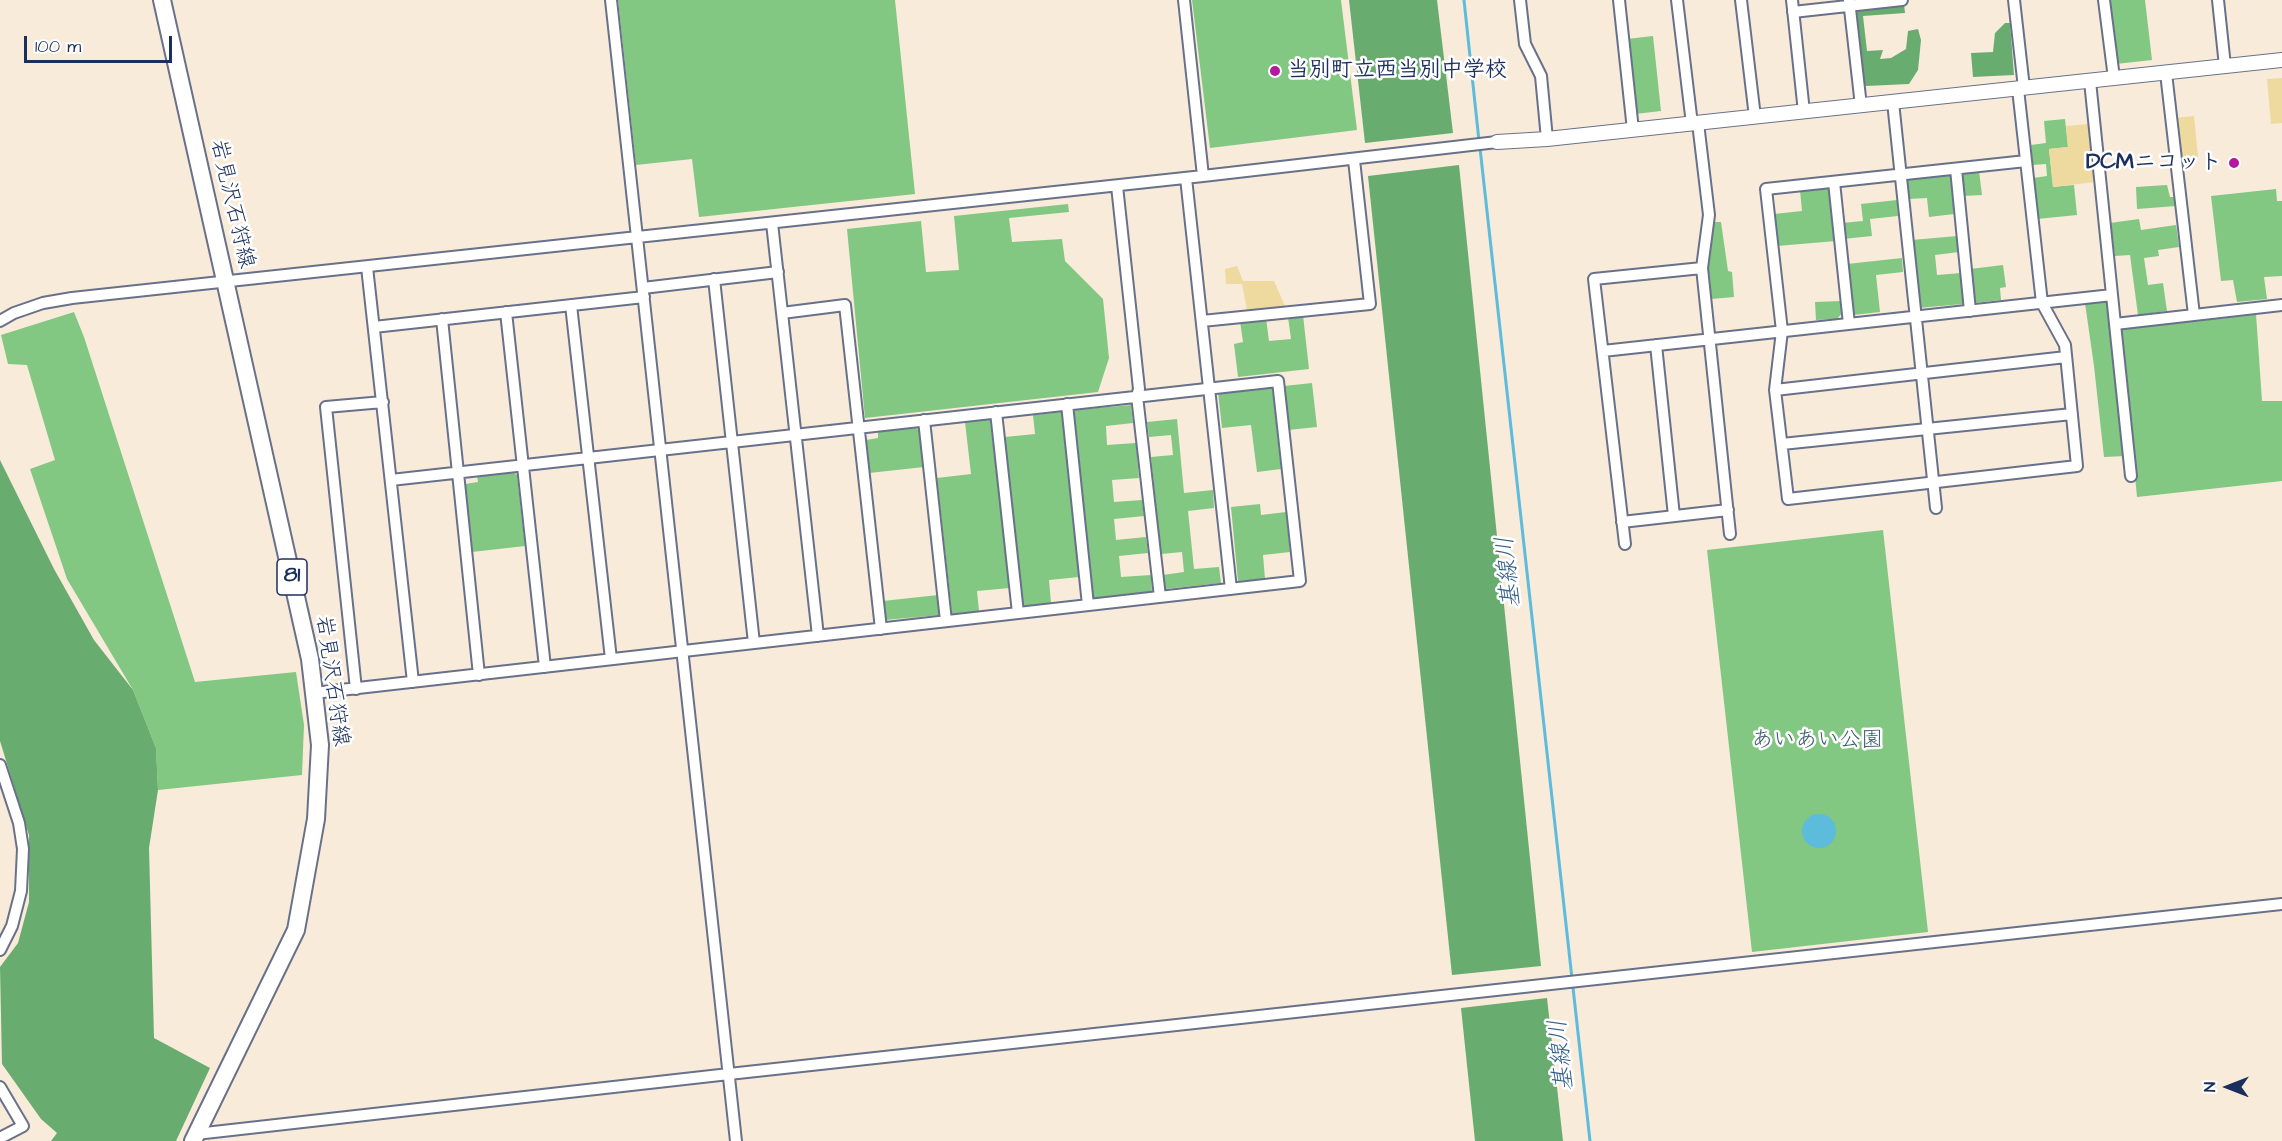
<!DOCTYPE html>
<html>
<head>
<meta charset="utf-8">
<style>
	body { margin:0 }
	#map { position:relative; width:2282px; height:1141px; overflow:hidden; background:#f8ebda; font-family:"Architects Daughter",sans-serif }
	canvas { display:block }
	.north { position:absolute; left:2198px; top:1057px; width:60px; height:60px; -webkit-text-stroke:4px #fff; paint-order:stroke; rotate:270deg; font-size:16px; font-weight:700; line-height:24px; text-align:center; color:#1b2f5e }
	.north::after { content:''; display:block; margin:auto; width:21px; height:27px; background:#1b2f5e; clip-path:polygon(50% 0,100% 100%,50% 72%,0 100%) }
	.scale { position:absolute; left:24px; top:36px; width:148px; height:27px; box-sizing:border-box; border:3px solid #1b2f5e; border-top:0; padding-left:8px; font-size:18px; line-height:21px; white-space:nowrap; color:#1b2f5e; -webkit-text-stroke:4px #fff; paint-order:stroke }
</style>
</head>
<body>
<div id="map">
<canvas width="2282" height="1141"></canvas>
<div class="north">N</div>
<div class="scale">100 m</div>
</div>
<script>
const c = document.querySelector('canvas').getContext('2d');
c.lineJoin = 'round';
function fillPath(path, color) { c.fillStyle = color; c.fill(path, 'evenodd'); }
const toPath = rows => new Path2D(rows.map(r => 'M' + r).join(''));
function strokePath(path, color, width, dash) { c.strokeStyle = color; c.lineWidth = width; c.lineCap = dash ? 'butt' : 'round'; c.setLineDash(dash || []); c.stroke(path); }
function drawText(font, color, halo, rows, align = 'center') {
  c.font = font + ' "Architects Daughter","Klee One",sans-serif'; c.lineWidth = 5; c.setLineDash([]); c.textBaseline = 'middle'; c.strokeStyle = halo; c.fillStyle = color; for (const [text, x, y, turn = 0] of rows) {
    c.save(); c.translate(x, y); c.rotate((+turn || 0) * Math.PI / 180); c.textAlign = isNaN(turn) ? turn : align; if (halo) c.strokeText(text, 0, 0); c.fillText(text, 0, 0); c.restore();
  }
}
const green = toPath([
	[618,0,895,0,915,194,699,217,692,159,636,165],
	[1192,0,1341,0,1357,130,1210,148],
	[2109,0,2145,0,2152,60,2116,64],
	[1653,36,1661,111,1635,114,1627,39],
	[2065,119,2068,147,2049,149,2053,187,2074,185,2077,215,2037,219,2033,178,2047,176,2046,164,2033,165,2031,145,2046,143,2044,121],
	[1979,171,1982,195,1963,196,1960,175,1965,172],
	[1950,174,1954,214,1929,217,1927,198,1908,199,1906,178],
	[2167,185,2170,197,2175,197,2176,206,2137,209,2136,187],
	[1830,187,1836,241,1777,246,1774,214,1802,211,1800,190],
	[2276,189,2277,201,2282,201,2282,276,2264,277,2267,299,2237,302,2233,280,2221,281,2211,196],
	[1897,200,1898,216,1870,219,1872,236,1843,239,1842,223,1863,221,1861,204],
	[1068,204,1069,212,1009,218,1012,242,1062,239,1065,261,1103,299,1109,358,1098,392,865,418,847,229,921,221,926,272,959,270,954,216],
	[2139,219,2141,230,2176,225,2179,247,2158,250,2159,256,2144,258,2148,285,2163,283,2167,311,2138,315,2130,255,2115,256,2110,223],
	[1714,222,1721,222,1728,271,1732,272,1734,297,1711,299,1707,267],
	[1957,236,1959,252,1935,255,1937,275,1961,273,1963,304,1918,308,1912,240],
	[1902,258,1903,272,1876,275,1880,312,1853,315,1847,264],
	[2003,265,2006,287,2000,288,2001,300,1974,303,1970,269],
	[1841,301,1842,313,1837,319,1816,320,1815,302],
	[2104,301,2110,307,2125,456,2104,457,2094,366,2085,303],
	[74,312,84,337,195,682,296,672,304,725,302,775,158,790,156,748,133,690,67,579,30,469,55,460,27,365,8,364,1,335],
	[2256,314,2262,401,2282,401,2282,481,2137,497,2121,329],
	[1303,315,1309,369,1238,377,1234,344,1243,342,1240,321,1266,318,1269,341,1291,339,1288,317],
	[1312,383,1317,427,1288,430,1284,386],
	[1272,386,1281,469,1257,472,1251,425,1222,428,1218,392],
	[1131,405,1133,423,1106,426,1107,445,1136,443,1139,478,1112,480,1114,502,1142,500,1144,516,1114,519,1116,540,1146,537,1148,553,1119,556,1121,577,1151,575,1152,592,1092,598,1074,410],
	[1062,412,1079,577,1049,580,1051,603,1022,606,1005,437,1035,434,1033,415],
	[990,419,1010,588,977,591,979,611,952,614,937,478,971,474,965,422],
	[1177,419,1184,493,1213,490,1214,508,1188,511,1194,569,1219,567,1221,583,1165,589,1163,575,1184,572,1182,552,1161,554,1151,457,1173,455,1171,435,1149,437,1147,422],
	[916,428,920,431,924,467,869,473,866,440,878,438,878,432],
	[513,472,517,475,525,546,472,552,465,484,478,482,477,476],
	[1260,504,1261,515,1286,512,1290,552,1263,555,1265,579,1238,581,1231,507],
	[1883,530,1928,932,1752,952,1707,550],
	[938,595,940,615,885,620,883,601]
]);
const forest = toPath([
	[1349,0,1437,0,1453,133,1365,143],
	[1904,4,1905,13,1863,16,1867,51,1883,50,1880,59,1891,58,1906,49,1908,31,1918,29,1921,40,1918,70,1909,84,1866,86,1861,84,1853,14,1855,8],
	[2005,23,2010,23,2014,75,1973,77,1971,53,1993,52,1995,33],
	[1459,165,1541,966,1452,975,1368,176],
	[0,460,54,569,94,640,133,690,156,748,158,790,149,848,154,1038,210,1068,176,1141,51,1141,57,1133,41,1119,2,1064,0,967,18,943,29,902,29,835,0,741],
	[1547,998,1563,1141,1475,1141,1461,1008]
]);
const sand = toPath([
	[2282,78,2282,123,2271,124,2267,79],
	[2194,116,2198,157,2179,158,2175,118],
	[2088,124,2094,182,2053,187,2049,149,2068,147,2066,126],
	[1237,266,1243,281,1274,281,1285,306,1247,310,1242,284,1226,284,1225,269]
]);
const water = toPath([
	'1802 831a17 17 0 1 1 34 0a17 17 0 1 1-34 0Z'
]);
const stream = toPath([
	[1464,0,1479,141],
	[1480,148,1590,1141]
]);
const minor = toPath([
	[611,0,736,1141],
	[1184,0,1203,176],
	[1520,0,1525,44,1541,76,1547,139],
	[1619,0,1633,130],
	[1677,0,1692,124],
	[1741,0,1755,117],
	[1792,0,1804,112],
	[1849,0,1861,106],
	[2014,0,2024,88],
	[2104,0,2114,78],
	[2218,0,2225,66],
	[1793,12,1902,0],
	[2166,73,2194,315],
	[2090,81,2115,324,2282,305],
	[2018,89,2042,303,2065,345,2077,466,1788,499,1775,390,1782,331,1766,189,2026,161],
	[1893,102,1936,508],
	[1698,123,1709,215,1702,268,1730,534],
	[1956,169,1970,311],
	[1186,178,1231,589],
	[1834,182,1849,324],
	[1117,186,1139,389,1137,396,1160,597],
	[772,223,818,636],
	[367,267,413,682],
	[714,279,754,643],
	[643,288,778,272],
	[571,305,611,659],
	[506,312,545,667],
	[782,313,845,305,881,629],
	[442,319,479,675],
	[0,321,14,313,43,303,72,298,1203,176,1497,142],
	[1202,321,1370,304,1354,160],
	[2115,324,2131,476],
	[374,327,644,297],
	[1656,345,1674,516],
	[1603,351,2112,295],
	[1775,390,2066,357],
	[1067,404,1088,605],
	[996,412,1018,613],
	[924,420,946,621],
	[1782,444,2072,414],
	[1622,522,1728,510],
	[1625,544,1594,279,1702,268],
	[356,689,326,407,383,402],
	[314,693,1300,581,1278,381,391,480],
	[0,765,19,823,23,849,21,891,12,926,0,950],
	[0,1087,23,1126,0,1138],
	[196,1134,729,1074,2282,904]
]);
const tertiary = toPath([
	[1497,142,1547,139,2282,60]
]);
const primary = toPath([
	[162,0,310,659,320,745,316,819,296,930,193,1141]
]);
const markers = [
	[1275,71,6,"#b5179e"],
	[2234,163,6,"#b5179e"]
];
const shields = [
	[292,577,30]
];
const shieldNames = [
	["81",292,577]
];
const poiNames = [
	["当別町立西当別中学校",1287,71],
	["DCMニコット",2222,163,"right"]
];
const streetNames = [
	["岩見沢石狩線",231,204,77],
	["岩見沢石狩線",331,681,82]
];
const parkNames = [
	["あいあい公園",1817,741]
];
const waterNames = [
	["基線川",1510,572,-96],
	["基線川",1563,1055,-96]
];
fillPath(green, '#82c782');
fillPath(forest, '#69ac70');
fillPath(sand, '#eeda9e');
fillPath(water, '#5dbbdc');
strokePath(stream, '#5dbbdc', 3);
strokePath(minor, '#687189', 14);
strokePath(tertiary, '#687189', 16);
strokePath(primary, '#687189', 20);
strokePath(minor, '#fff', 10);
strokePath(tertiary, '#fff', 14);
strokePath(primary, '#fff', 16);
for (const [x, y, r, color] of markers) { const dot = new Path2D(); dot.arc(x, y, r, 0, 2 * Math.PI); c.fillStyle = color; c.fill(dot); strokePath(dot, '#fff', 2); }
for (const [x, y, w] of shields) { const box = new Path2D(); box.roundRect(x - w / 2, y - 18, w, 36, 4.5); c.fillStyle = '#fff'; c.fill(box); strokePath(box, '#1b2f5e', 1.5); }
drawText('bold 21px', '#1b2f5e', null, shieldNames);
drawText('bold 22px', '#1b2f5e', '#fff', poiNames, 'left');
drawText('22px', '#1b2f5e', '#fff', streetNames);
drawText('22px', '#3a5d69', '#fff', parkNames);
drawText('italic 24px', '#32608a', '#fff', waterNames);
</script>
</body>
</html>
